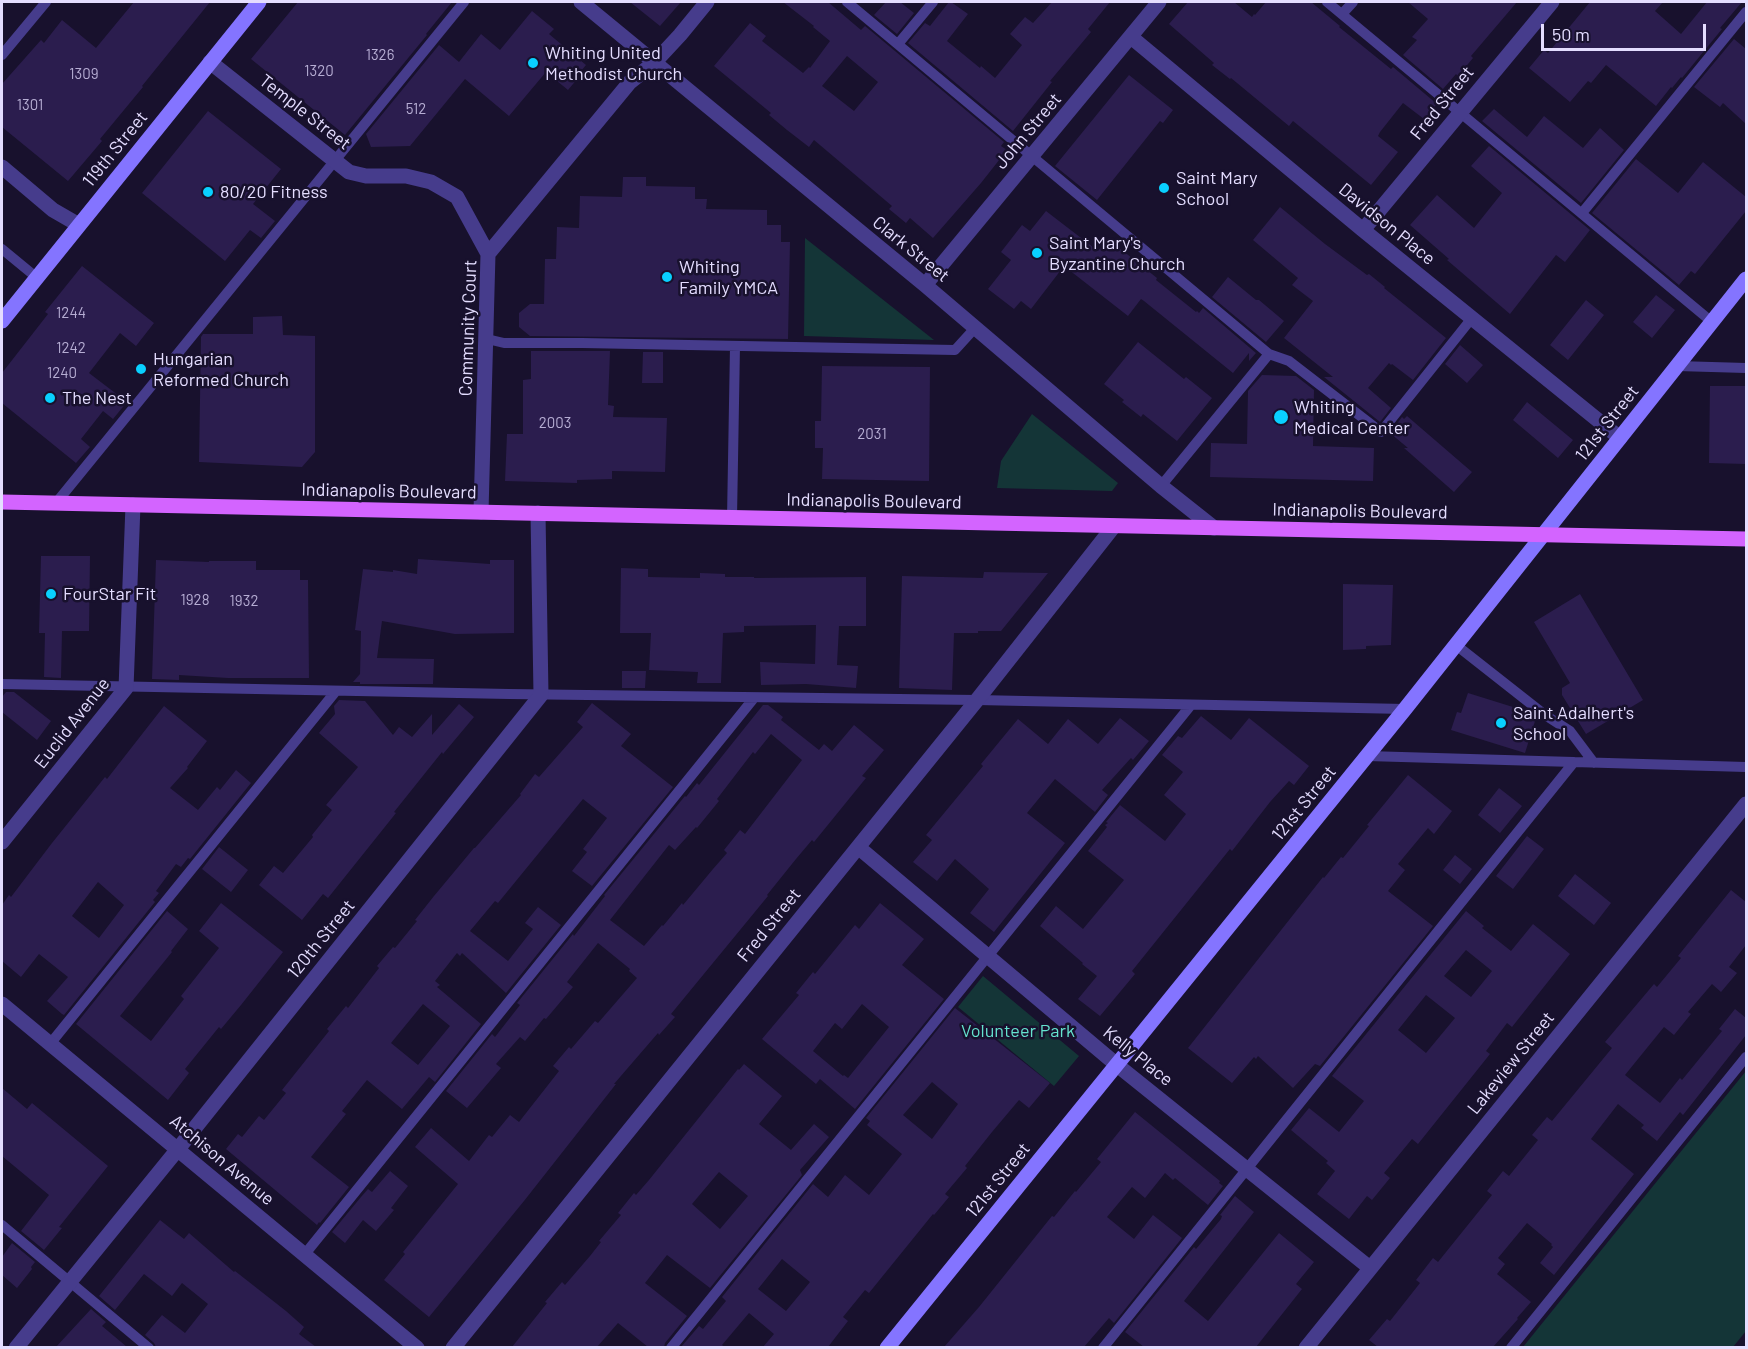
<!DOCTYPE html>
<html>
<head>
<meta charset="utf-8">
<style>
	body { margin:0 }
	#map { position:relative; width:1748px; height:1349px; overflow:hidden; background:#18112d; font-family:Barlow,sans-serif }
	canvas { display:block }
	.frame { position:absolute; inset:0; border:3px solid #e4ddff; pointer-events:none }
	.scale { position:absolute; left:1541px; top:24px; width:165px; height:27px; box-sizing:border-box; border:3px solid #e4ddff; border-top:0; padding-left:8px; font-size:18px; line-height:21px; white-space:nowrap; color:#e4ddff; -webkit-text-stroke:4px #18112d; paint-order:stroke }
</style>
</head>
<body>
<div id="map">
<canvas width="1748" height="1349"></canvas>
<div class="frame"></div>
<div class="scale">50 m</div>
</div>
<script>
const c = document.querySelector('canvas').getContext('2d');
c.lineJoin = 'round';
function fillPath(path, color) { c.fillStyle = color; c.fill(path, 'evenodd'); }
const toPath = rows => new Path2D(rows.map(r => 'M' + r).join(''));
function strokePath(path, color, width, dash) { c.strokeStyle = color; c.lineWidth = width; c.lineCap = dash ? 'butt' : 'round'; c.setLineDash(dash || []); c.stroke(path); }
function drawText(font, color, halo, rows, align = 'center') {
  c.font = font + ' Barlow,sans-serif'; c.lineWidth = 5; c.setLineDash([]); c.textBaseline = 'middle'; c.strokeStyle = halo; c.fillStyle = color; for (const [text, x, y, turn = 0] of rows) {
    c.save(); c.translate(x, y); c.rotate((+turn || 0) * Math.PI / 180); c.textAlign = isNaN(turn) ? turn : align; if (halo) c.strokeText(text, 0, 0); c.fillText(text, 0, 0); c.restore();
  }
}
const green = toPath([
	[805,238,934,340,804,336],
	[1032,414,1118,483,1112,491,997,488,1001,461],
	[983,976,1079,1056,1054,1086,958,1007],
	[1746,1071,1746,1331,1733,1347,1523,1347]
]);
const building = toPath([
	[134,2,210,2,142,86,143,87,100,139,102,141,68,181,2,127,2,84,41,40,44,43,62,20,96,48],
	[298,2,452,2,426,34,427,35,345,135,251,59],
	[630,2,681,2,660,26],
	[783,2,828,2,861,30,865,26,1004,142,1001,146,1007,150,981,183,933,238,910,218,906,223,889,209,892,206,814,140,809,147,787,130,769,115,771,113,714,66,750,23,766,36,762,41,803,73,809,67,810,68,830,41,813,27,814,26],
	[847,56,878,82,854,111,822,86],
	[886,2,900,2,914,13,897,34,874,15],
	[949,2,951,2,968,14,947,41,980,68,981,66,995,78,1022,45,1010,34,1025,17,1033,23,1052,2,1110,2,1088,29,1091,32,1050,81,1052,82,1013,131,908,43,925,23,930,26],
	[1188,2,1234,2,1252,17,1254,14,1255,15,1266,2,1311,2,1340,26,1339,27,1391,69,1393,67,1437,104,1424,119,1403,103,1380,132,1378,136,1398,152,1371,185,1293,121,1289,126,1231,78,1230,79,1212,65,1214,63,1169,24],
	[1408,2,1517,2,1471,56,1473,58,1458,76,1456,74,1443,89,1403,55,1417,40,1412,37,1428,19],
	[1590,2,1663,2,1655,11,1681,34,1707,2,1742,2,1720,28,1722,29,1682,78,1681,77,1672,88,1671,87,1656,106,1606,65,1591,83,1588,81,1570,102,1529,68,1544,50,1548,53],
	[532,11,554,29,549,34,586,65,581,71,583,72,568,90,546,72,509,116,465,79,410,146,371,147,366,134,439,45,459,62,481,34,500,50],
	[1734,39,1746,49,1746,124,1723,103,1720,107,1694,87],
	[1129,75,1173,110,1163,123,1160,121,1097,200,1055,166],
	[1494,109,1527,137,1544,116,1583,148,1600,128,1624,150,1581,203,1482,121],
	[208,111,281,169,253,204,275,221,261,238,250,230,225,261,142,193],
	[1489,146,1590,230,1565,262,1556,255,1510,314,1447,260,1449,259,1410,225,1437,195,1474,228,1502,193,1471,166],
	[1636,159,1678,193,1703,162,1746,197,1746,211,1695,274,1691,271,1679,285,1592,213],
	[623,177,646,177,646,186,695,187,695,199,707,199,706,209,767,210,767,225,781,225,781,242,790,242,788,339,530,336,519,327,519,313,530,304,544,304,545,259,556,259,557,227,579,228,580,196,622,197],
	[1280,207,1325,244,1367,275,1369,274,1385,287,1384,288,1446,338,1413,380,1392,364,1391,365,1389,363,1368,388,1391,408,1380,422,1324,377,1333,377,1284,338,1313,301,1292,285,1298,278,1253,240],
	[1046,211,1098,251,1108,239,1157,278,1156,280,1196,312,1197,311,1199,313,1203,308,1256,353,1249,361,1249,353,1233,373,1144,301,1141,299,1128,316,1064,266,1031,309,1021,301,1014,309,988,289,1011,260,1001,252,1022,225,1030,231],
	[82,266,154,323,136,346,120,333,89,373,127,402,113,419,103,411,81,439,90,447,76,463,2,403,2,373,48,314,45,312],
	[1228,277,1256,300,1259,300,1284,321,1266,342,1212,297],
	[1656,295,1675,310,1652,338,1633,322],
	[1586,300,1604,315,1568,360,1550,345],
	[282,316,283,335,315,336,315,452,302,467,199,462,201,337,203,334,253,334,253,317],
	[1138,342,1184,379,1186,377,1212,398,1177,441,1143,414,1141,417,1122,402,1124,400,1104,384],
	[1460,345,1483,365,1467,383,1445,364],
	[531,351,610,351,608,405,614,406,613,417,667,418,665,472,612,471,612,479,577,480,577,483,505,481,507,434,523,434,523,380,531,379],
	[643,352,663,352,663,383,642,383],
	[822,366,930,367,929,481,822,479,823,448,815,448,815,421,821,421],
	[1262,375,1296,376,1314,390,1313,446,1374,448,1373,481,1210,477,1211,443,1247,444,1248,391],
	[1710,386,1746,386,1746,464,1709,463],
	[1527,402,1573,440,1558,458,1513,420],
	[1407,416,1472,472,1454,492,1404,448,1408,448,1390,433,1402,417,1404,419],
	[41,556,90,556,89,631,62,631,61,678,44,677,45,633,39,633],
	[418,559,490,564,490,560,514,560,514,633,455,634,382,621,377,658,434,659,433,684,360,684,360,682,353,682,360,674,361,631,355,630,363,569,393,572,393,570,417,574],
	[156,560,209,562,209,561,256,561,256,570,300,570,300,580,308,580,309,678,228,678,179,675,179,680,152,679],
	[621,568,648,569,648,577,700,578,700,573,725,574,725,577,754,577,754,578,866,577,866,626,839,626,837,665,858,666,856,688,806,684,761,685,760,662,815,664,816,625,744,626,744,632,723,633,721,683,697,683,698,672,649,670,651,633,620,633],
	[984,572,1048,573,1001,631,978,631,978,633,954,633,952,690,899,688,902,576,983,578],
	[1343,584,1393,585,1391,645,1366,646,1366,649,1343,650],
	[1580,594,1643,700,1586,734,1562,695,1562,688,1570,683,1534,622],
	[622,671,646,671,645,688,622,688],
	[6,692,14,692,51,721,37,740,2,712,2,697],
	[1468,693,1529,712,1536,718,1525,753,1451,730,1457,712,1461,713],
	[339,700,365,701,393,735,399,727,412,737,432,714,432,735,459,704,474,717,443,754,442,752,394,812,396,813,328,898,323,894,302,920,259,885,274,866,283,873,313,837,312,835,332,810,326,805,358,767,319,733,335,714,334,706],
	[592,703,631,734,621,746,673,787,592,886,572,871,587,852,583,849,607,818,583,799,498,903,495,901,470,931,508,961,533,929,525,923,538,907,561,925,506,993,462,953,460,956,457,953,435,981,440,985,437,987,481,1024,435,1082,429,1077,402,1109,367,1080,342,1111,346,1114,311,1157,349,1187,320,1223,319,1222,317,1225,226,1149,238,1134,242,1137,259,1116,264,1120,286,1093,282,1090,329,1031,327,1029,346,1006,348,1008,379,968,377,966,393,947,395,948,417,921,415,920,434,896,474,848,475,848,521,795,520,794,535,774,539,777,583,727,577,722],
	[423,1004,450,1026,418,1065,391,1043],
	[763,705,768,705,783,717,781,720,819,750,824,744,832,751,854,725,884,750,862,776,866,778,814,842,812,840,796,859,767,895,768,896,671,1014,675,1017,659,1035,658,1033,614,1084,616,1084,524,1201,429,1317,384,1280,405,1254,403,1252,458,1184,415,1147,431,1128,469,1161,489,1135,492,1137,510,1115,519,1122,559,1071,553,1066,569,1047,571,1049,595,1021,598,1023,637,978,629,971,630,969,598,943,567,982,573,987,546,1019,544,1018,525,1041,520,1037,496,1064,501,1068,467,1108,446,1091,492,1034,495,1037,520,1005,517,1003,573,934,574,936,605,896,604,895,685,796,686,797,697,783,699,785],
	[771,734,802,760,745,834,740,830,724,850,727,853,713,869,683,905,682,903,663,926,662,925,644,946,610,920,669,845,675,850,696,827,697,828,719,801,717,799,753,752,755,754],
	[164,706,207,741,187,767,188,768,170,788,198,810,217,787,220,790,236,770,251,783,190,859,188,858,181,867,176,864,156,891,159,893,153,900,155,902,64,1015,62,1014,47,1001,68,977,39,954,21,977,2,961,2,905,9,895,11,897,52,843,105,777,107,779],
	[98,882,124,905,99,938,72,916],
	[1201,716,1231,740,1249,718,1309,766,1294,785,1289,781,1270,802,1232,851,1230,849,1132,971,1135,974,1100,1016,1078,999,1097,976,1082,964,1083,963,1040,926,1056,906,1083,929,1124,880,1088,851,1107,827,1105,825,1108,823,1106,822,1120,805,1165,841,1186,814,1164,795,1183,772,1162,755,1178,736,1182,738],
	[1120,718,1149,741,1133,760,1131,758,1102,790,1108,795,1095,812,1055,779,1027,813,1065,843,994,932,970,913,989,889,955,859,937,881,913,862,932,840,926,835,983,766,981,764,1018,719,1048,744,1068,719,1098,744],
	[1408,775,1452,811,1434,834,1428,828,1398,864,1405,870,1388,891,1433,926,1320,1066,1315,1064,1293,1088,1258,1056,1256,1059,1254,1057,1232,1083,1188,1048,1323,877,1324,878,1341,857,1343,858,1369,826,1367,825],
	[1499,788,1522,806,1500,833,1478,815],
	[1527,836,1544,849,1513,889,1496,876],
	[219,847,248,870,231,892,202,869],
	[1455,855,1472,869,1460,884,1443,870],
	[1575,874,1611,903,1594,925,1558,896],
	[1731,890,1746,902,1746,945,1729,967,1737,973,1721,992,1712,984,1688,1012,1691,1014,1674,1035,1664,1027,1625,1075,1660,1103,1680,1078,1682,1080,1722,1031,1719,1029,1735,1009,1746,1018,1746,1035,1683,1115,1680,1112,1657,1141,1641,1128,1644,1125,1618,1104,1591,1139,1634,1174,1554,1275,1540,1263,1553,1247,1551,1245,1552,1244,1527,1223,1498,1258,1505,1264,1497,1274,1531,1302,1517,1318,1518,1319,1493,1347,1378,1347,1369,1340,1387,1319,1390,1321,1420,1283,1416,1280,1433,1258,1438,1262,1492,1195,1487,1191,1503,1171,1509,1176,1538,1140,1532,1135,1547,1117,1552,1121,1612,1048,1605,1042,1654,984,1657,987,1681,958,1678,956],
	[221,903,283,952,241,1005,221,1029,219,1027,185,1069,189,1073,168,1100,76,1024,167,911,188,929,171,951,172,952,120,1016,151,1041,184,999,181,996,219,948,199,931],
	[880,903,924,939,902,965,944,999,855,1109,820,1079,816,1084,762,1039,799,995,796,993,813,972,815,974,855,925,859,929],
	[862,1004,889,1027,848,1078,844,1075,843,1076,813,1051,835,1023,842,1029],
	[1466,911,1484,926,1482,928,1511,951,1533,924,1570,954,1512,1027,1507,1023,1486,1051,1490,1054,1418,1144,1412,1139,1384,1173,1390,1178,1372,1200,1367,1196,1349,1219,1317,1194,1335,1171,1326,1163,1328,1161,1291,1130,1309,1108,1339,1132,1364,1101,1332,1076],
	[1466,950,1492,971,1471,997,1444,976],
	[1426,995,1455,1018,1426,1053,1398,1030],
	[955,1008,1050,1083,1029,1108,1019,1100,992,1132,965,1166,967,1168,945,1194,949,1197,934,1215,933,1214,869,1293,865,1290,843,1317,848,1321,828,1347,763,1347,774,1334,749,1313,722,1345,725,1347,681,1347,699,1326,703,1329,726,1301,722,1297,813,1184,828,1197,845,1175,869,1195,902,1154,867,1125,870,1121,866,1118],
	[932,1082,958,1104,932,1139,903,1115],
	[782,1259,810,1282,786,1311,758,1289],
	[744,1064,782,1096,759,1124,791,1150,814,1124,829,1137,800,1170,802,1175,710,1288,667,1255,645,1283,687,1316,665,1343,664,1347,648,1347,618,1323,597,1347,512,1347,547,1303,545,1302,562,1282,565,1285,590,1256,601,1242,599,1241,621,1215,618,1213,634,1193,636,1195,649,1180,738,1069,739,1070],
	[719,1172,748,1196,720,1229,692,1204],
	[2,1088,27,1109,32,1103,108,1166,59,1227,62,1228,44,1250,21,1231,49,1195,2,1156],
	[1135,1112,1220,1181,1219,1183,1223,1186,1208,1205,1175,1178,1173,1180,1165,1173,1145,1198,1132,1187,1107,1217,1134,1239,1153,1215,1182,1238,1114,1323,1109,1318,1084,1347,944,1347,979,1307,1052,1216,1054,1217,1075,1191,1076,1192,1101,1162,1097,1159],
	[390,1171,408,1186,391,1208,394,1210,376,1231,363,1220,345,1243,332,1232,361,1197,368,1189,372,1192],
	[1235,1196,1254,1212,1184,1301,1208,1321,1279,1233,1314,1262,1296,1284,1302,1289,1256,1347,1144,1347,1125,1332,1194,1247,1196,1249,1221,1219,1222,1216,1220,1215],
	[160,1220,184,1239,189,1233,234,1272,235,1271,286,1311,304,1327,299,1334,316,1347,156,1347,154,1343,145,1335,162,1315,185,1333,208,1304,182,1283,172,1296,144,1274,115,1310,99,1296],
	[12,1243,35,1262,31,1267,32,1269,17,1288,2,1275,2,1257],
	[91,1309,106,1322,102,1326,127,1347,56,1347]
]);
const lane = toPath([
	[847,2,1269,354,1289,361,1381,432,1472,318],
	[1327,2,1712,322],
	[1342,14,1353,2],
	[898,44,933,2],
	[2,55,46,2],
	[1582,213,1746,12],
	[2,249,36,277],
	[487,339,504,343,582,343,955,350,975,328],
	[1677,366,1746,368],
	[1161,486,1269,354],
	[56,503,464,2],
	[732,518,735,346],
	[1456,645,1545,715,1570,731,1594,763],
	[2,684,509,694,977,700,1405,709],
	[1367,756,1746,767],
	[50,1044,336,691],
	[2,1225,149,1348],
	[305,1254,754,698],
	[671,1348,1191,705],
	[1103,1348,1574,762],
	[1511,1348,1746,1057]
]);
const street = toPath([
	[581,2,925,285,1161,486,1214,528],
	[1131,37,1363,230,1620,438],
	[210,62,349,172,366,176,406,176,431,182,457,197,488,254],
	[2,167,53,210,79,225],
	[1363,230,1552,2],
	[925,285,1159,2],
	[481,512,488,254,630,82,654,63,680,35,707,2],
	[2,842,126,688,133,505],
	[858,847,1117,1065,1370,1268],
	[2,1004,417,1348],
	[16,1348,178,1149,541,695,538,513],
	[453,1348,977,700,1114,526],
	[1306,1348,1746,804]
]);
const secondary = toPath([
	[2,321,259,2],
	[887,1348,1405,709,1746,279]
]);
const primary = toPath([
	[2,502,1746,539]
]);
const markers = [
	[533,63,6,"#09d0ff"],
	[1164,188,6,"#09d0ff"],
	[208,192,6,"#09d0ff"],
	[1037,253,6,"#09d0ff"],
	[667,277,6,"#09d0ff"],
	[141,369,6,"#09d0ff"],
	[50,398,6,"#09d0ff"],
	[1281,417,8,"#09d0ff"],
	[51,594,6,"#09d0ff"],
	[1501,723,6,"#09d0ff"]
];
const numberNames = [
	["1326",380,55],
	["1320",319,71],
	["1309",84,74],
	["1301",30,105],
	["512",416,109],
	["1244",71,313],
	["1242",71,348],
	["1240",62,373],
	["2003",555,423],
	["2031",872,434],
	["1928",195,600],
	["1932",244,601]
];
const poiNames = [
	["Whiting United",545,53],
	["Methodist Church",545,74],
	["Saint Mary",1176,178],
	["School",1176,199],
	["80/20 Fitness",220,192],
	["Saint Mary's",1049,243],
	["Byzantine Church",1049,264],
	["Whiting",679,267],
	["Family YMCA",679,288],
	["Hungarian",153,359],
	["Reformed Church",153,380],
	["The Nest",62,398],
	["Whiting",1294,407],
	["Medical Center",1294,428],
	["FourStar Fit",63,594],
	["Saint Adalhert's",1513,713],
	["School",1513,734]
];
const streetNames = [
	["Fred Street",1442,103,-51],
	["Temple Street",305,112,38],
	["John Street",1028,131,-50],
	["119th Street",115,149,-51],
	["Davidson Place",1387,224,39],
	["Clark Street",911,249,39],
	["Community Court",468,328,-88],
	["121st Street",1607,423,-52],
	["Indianapolis Boulevard",389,491,1],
	["Indianapolis Boulevard",874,501,1],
	["Indianapolis Boulevard",1360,511,1],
	["Euclid Avenue",72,723,-52],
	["121st Street",1304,803,-51],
	["Fred Street",769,925,-51],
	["120th Street",321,939,-51],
	["Kelly Place",1138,1056,39],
	["Lakeview Street",1511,1063,-51],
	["Atchison Avenue",222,1160,40],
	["121st Street",998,1180,-51]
];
const parkNames = [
	["Volunteer Park",1018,1031]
];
fillPath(green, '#143537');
fillPath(building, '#2b1d4e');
strokePath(lane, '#463c8c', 10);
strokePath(street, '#463c8c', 15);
strokePath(secondary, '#8474ff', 15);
strokePath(primary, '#d364ff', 15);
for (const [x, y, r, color] of markers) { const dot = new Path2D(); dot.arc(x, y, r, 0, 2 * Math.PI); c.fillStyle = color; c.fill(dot); strokePath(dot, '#18112d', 2); }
drawText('15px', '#b6add3', null, numberNames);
drawText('18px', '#e4ddff', '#18112d', poiNames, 'left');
drawText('18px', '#e4ddff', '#18112d', streetNames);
drawText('18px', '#65e3cf', '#18112d', parkNames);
</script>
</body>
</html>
